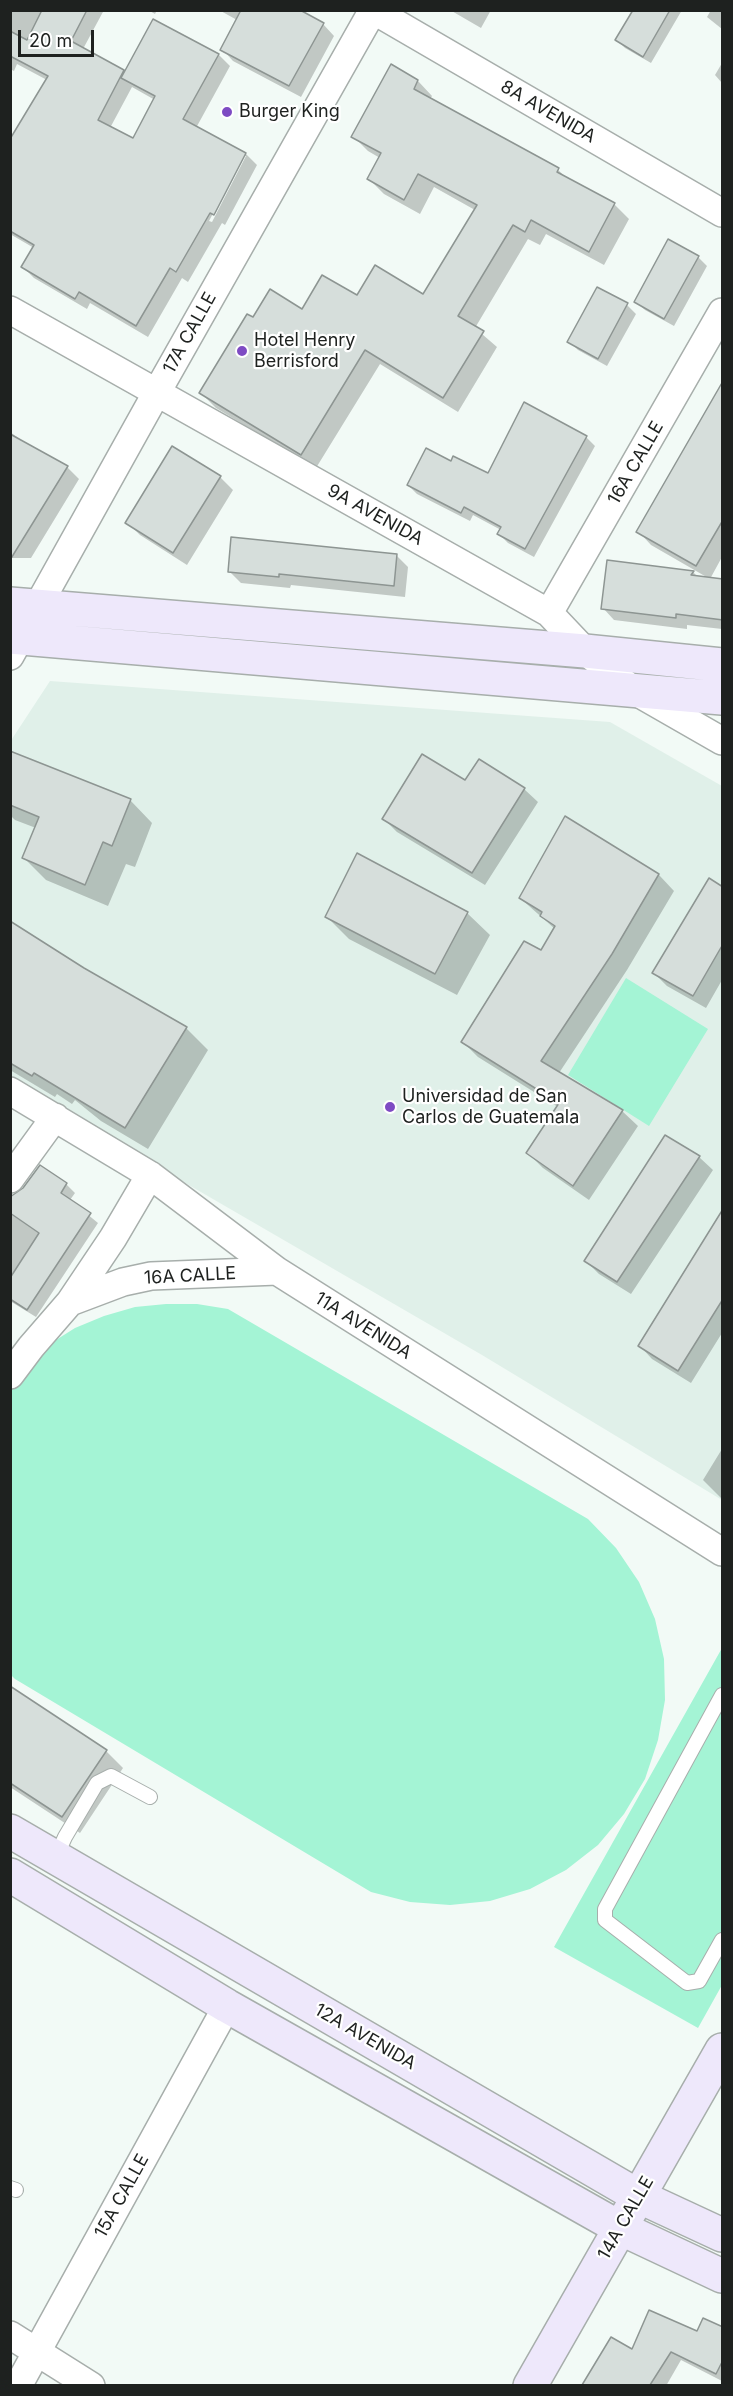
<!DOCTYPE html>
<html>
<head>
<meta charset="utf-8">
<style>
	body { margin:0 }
	#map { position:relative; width:733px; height:2396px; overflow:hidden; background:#f2faf6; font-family:Inter,sans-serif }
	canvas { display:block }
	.frame { position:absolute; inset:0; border:12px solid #1e211f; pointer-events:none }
	.scale { position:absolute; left:18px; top:30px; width:76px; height:27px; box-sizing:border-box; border:3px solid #1e211f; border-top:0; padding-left:8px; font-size:18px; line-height:21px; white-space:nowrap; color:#1e211f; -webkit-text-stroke:4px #fff; paint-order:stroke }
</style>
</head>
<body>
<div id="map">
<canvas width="733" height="2396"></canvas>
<div class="frame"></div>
<div class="scale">20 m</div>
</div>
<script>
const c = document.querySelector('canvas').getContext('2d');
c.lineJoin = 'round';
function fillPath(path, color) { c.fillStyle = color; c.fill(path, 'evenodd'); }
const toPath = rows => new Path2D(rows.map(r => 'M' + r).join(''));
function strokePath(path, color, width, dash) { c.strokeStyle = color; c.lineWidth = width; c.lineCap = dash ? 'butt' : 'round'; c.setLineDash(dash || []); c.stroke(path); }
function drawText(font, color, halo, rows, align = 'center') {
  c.font = font + ' Inter,sans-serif'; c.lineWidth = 4.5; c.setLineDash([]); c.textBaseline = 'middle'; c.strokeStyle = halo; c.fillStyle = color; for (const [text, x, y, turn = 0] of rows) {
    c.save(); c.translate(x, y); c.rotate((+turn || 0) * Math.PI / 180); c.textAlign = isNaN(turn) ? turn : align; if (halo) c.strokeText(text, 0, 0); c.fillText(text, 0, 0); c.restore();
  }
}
const built = toPath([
	[50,681,610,722,722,786,722,1500,482,1355,106,1137,11,1077,10,742]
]);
const green = toPath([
	[626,978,708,1029,649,1126,568,1075],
	[166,1304,197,1304,228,1309,588,1519,616,1548,639,1582,655,1619,664,1659,665,1700,658,1740,645,1779,624,1814,598,1845,566,1870,530,1889,490,1901,450,1905,410,1902,371,1892,15,1679,10,1674,10,1380,48,1345,75,1328,104,1316,135,1307],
	[722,1648,722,1985,698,2028,554,1947]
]);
const shadow = toPath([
	[10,10,104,10,83,49,125,73,219,55,230,66,196,128,246,154,257,165,225,225,222,223,188,282,182,278,148,337,90,303,87,309,34,278,23,267,34,248,10,234,10,142,47,80,17,64,14,71,10,69],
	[132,87,155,100,133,140,110,128],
	[243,156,246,156,212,222,209,221],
	[148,10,157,10,155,14],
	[219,10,287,10,323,24,334,36,301,97,233,61,222,49,237,20],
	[450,10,491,10,481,28],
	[634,10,682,10,651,63,625,48,617,40],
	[711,10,722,10,722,29,707,17],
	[722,63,722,83,715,75],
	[418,81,432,96,430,99,558,170,568,179,614,204,629,219,604,265,546,234,540,245,528,239,475,328,497,347,458,412,380,364,316,468,216,408,201,393,254,320,303,311,357,297,423,296,475,210,434,187,420,214,384,194,369,179,380,158,368,151,353,136],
	[698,257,707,266,674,326,645,310,636,302],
	[598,289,627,305,636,314,607,366,578,350,569,341],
	[722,384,722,557,710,579,651,545,638,531],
	[10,432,30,446,67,467,79,479,31,558,10,558],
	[586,437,595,446,534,557,508,543,499,534,501,530,473,515,470,521,417,494,408,485,451,463,488,475],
	[220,477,233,490,187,565,140,535,127,522],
	[396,555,408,567,405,597,291,585,290,588,241,583,229,571],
	[609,562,693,572,699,578,722,581,722,629,687,625,687,629,614,620,603,608],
	[11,753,130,800,152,823,135,867,126,864,108,906,46,880,24,858,36,828,15,820,10,815],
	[524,789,538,802,485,885,397,832,384,819],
	[566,819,659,875,674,891,627,970,559,1073,622,1111,638,1126,589,1200,543,1168,528,1153,558,1107,478,1057,463,1042,542,952,555,929,520,898],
	[722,889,722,980,706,1008,667,986,654,973],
	[467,913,490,935,457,995,349,939,327,917],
	[10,923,83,970,186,1028,208,1050,148,1149,101,1121,75,1100,72,1104,57,1094,55,1097,10,1070],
	[699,1157,713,1170,631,1294,599,1274,586,1261],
	[40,1167,66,1184,75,1193,70,1200,98,1223,36,1317,10,1301,10,1200,24,1189],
	[722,1212,722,1333,691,1383,652,1359,640,1346],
	[722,1449,722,1499,703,1480],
	[10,1688,106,1751,123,1768,80,1833,10,1787],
	[722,2329,722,2381,681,2360,666,2386,583,2386,612,2339,632,2351,697,2333]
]);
const building = toPath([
	[42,10,87,10,71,41,124,70,98,120,133,138,155,96,121,78,153,19,219,54,183,119,246,153,214,215,210,213,176,272,170,268,136,326,79,292,75,299,21,267,34,245,10,231,10,139,48,76,10,56,10,31,27,40,42,10],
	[241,10,300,10,324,23,289,86,220,50,241,10],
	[633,10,670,10,643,57,615,40,633,10],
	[391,64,418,80,414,89,559,168,557,172,615,203,589,252,531,220,525,232,513,225,458,316,484,331,443,398,365,350,301,455,199,393,247,314,253,317,270,289,302,309,322,275,357,295,375,265,423,294,477,205,418,174,404,200,367,179,381,153,351,137,391,64],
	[668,239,699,256,664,319,634,302,668,239],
	[597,287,628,303,598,359,567,342,597,287],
	[723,381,723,520,696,566,636,532,723,381],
	[524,402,587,436,525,549,497,534,501,527,464,507,461,513,407,485,426,448,451,461,453,456,488,473,524,402],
	[10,434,68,466,10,560,10,434],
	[172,446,221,476,173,553,125,523,172,446],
	[231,537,397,554,394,586,279,574,279,577,228,572,231,537],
	[607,560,694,571,691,575,723,579,723,620,676,614,676,618,601,609,607,560],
	[10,751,131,799,112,846,103,842,85,885,22,858,39,817,10,805,10,751],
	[422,754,465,780,479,759,525,788,472,873,382,819,422,754],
	[565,816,659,874,612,954,541,1061,623,1110,573,1186,526,1153,559,1103,461,1042,524,941,541,950,555,926,540,916,542,912,519,898,565,816],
	[357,853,468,912,435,974,325,917,357,853],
	[709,878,723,887,723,944,693,996,652,973,709,878],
	[10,921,84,968,187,1027,125,1128,34,1073,32,1076,10,1063,10,921],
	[665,1135,700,1156,617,1282,584,1261,665,1135],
	[40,1165,67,1183,61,1193,91,1213,27,1310,10,1299,10,1278,39,1233,10,1213,10,1197,23,1188,40,1165],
	[723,1209,723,1299,678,1371,638,1346,723,1209],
	[10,1686,107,1750,62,1817,10,1783,10,1686],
	[649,2310,697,2331,703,2318,723,2327,723,2360,716,2374,671,2352,650,2385,582,2385,611,2337,632,2349,649,2310]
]);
const lane = toPath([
	[722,1695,605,1909,605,1920,687,1983,699,1981,722,1940],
	[56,1857,65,1837,97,1783,111,1776,150,1797],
	[10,2188,16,2190]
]);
const street = toPath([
	[373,10,722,213],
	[10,310,549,613,585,651,633,690,722,741],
	[549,613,722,312],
	[10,656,157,392,373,10],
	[10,1091,150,1175,277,1271,722,1552],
	[10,1179,55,1117],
	[70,1302,123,1282,151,1276,277,1271],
	[10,1375,31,1347,70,1302,113,1238,150,1175],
	[10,2335,91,2386],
	[18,2386,227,2006]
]);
const secondary = toPath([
	[10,604,585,651,722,665],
	[10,637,722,698],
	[10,1831,638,2196,722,2235],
	[10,1875,227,2006,620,2228,722,2276],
	[530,2386,722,2050]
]);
const markers = [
	[227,112,6,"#7e4bc3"],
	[242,351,6,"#7e4bc3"],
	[390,1107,6,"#7e4bc3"]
];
const poiNames = [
	["Burger King",239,112],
	["Hotel Henry",254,341],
	["Berrisford",254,362],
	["Universidad de San",402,1097],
	["Carlos de Guatemala",402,1118]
];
const streetNames = [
	["8A AVENIDA",548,112,30],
	["17A CALLE",190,333,-61],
	["16A CALLE",636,463,-60],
	["9A AVENIDA",375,515,29],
	["16A CALLE",190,1276,-3],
	["11A AVENIDA",363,1326,32],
	["12A AVENIDA",365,2037,30],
	["15A CALLE",122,2196,-61],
	["14A CALLE",626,2218,-60]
];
fillPath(built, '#e0f0e9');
fillPath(green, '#a4f4d5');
fillPath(shadow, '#0003');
fillPath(building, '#d6dedb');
strokePath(building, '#8d9592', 1.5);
strokePath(lane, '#a7aeab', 16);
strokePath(street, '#a7aeab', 30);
strokePath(secondary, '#a7aeab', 36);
strokePath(lane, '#fff', 14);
strokePath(street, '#fff', 27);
strokePath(secondary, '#eee8fb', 33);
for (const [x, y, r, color] of markers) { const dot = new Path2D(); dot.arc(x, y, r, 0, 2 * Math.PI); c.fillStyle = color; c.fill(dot); strokePath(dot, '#fff', 2); }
drawText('18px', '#1e211f', '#fff', poiNames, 'left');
drawText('18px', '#1e211f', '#fff', streetNames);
</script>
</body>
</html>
